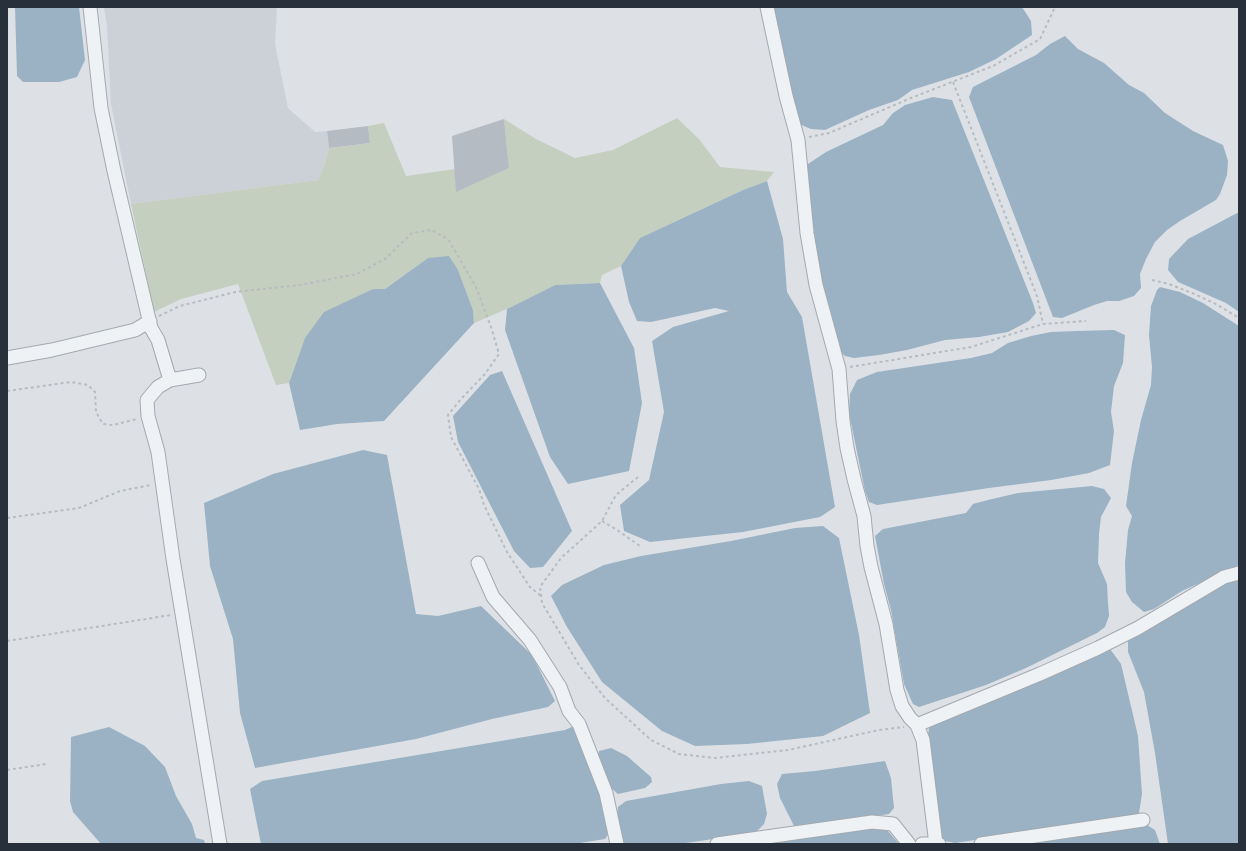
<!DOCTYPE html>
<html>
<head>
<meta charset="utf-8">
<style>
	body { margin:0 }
	#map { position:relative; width:1246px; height:851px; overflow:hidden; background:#dde1e6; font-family:"Noto Sans",sans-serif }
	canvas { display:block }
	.frame { position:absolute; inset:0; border:8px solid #28313b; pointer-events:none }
</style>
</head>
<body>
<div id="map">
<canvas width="1246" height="851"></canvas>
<div class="frame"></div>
</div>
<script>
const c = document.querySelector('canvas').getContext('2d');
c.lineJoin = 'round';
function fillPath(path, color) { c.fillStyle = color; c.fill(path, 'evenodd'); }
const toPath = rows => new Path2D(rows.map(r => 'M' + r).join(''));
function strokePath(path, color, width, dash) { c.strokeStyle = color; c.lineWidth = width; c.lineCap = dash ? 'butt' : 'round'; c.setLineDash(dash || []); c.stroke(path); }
const built = toPath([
	[104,7,277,7,275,44,288,108,315,132,327,131,329,148,324,166,318,180,131,204,111,104,107,26]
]);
const green = toPath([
	[677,118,699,139,720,167,774,172,767,181,743,190,640,238,621,266,602,275,600,283,555,285,507,309,474,323,473,310,458,270,428,258,385,289,373,289,305,338,289,383,276,385,238,284,181,299,154,312,131,204,318,180,324,166,329,148,370,143,368,126,384,123,406,176,455,169,457,191,509,168,504,119,536,139,575,158,613,150]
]);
const water = toPath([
	[15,7,79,7,85,60,77,77,59,82,23,82,17,76],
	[772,7,1022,7,1031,21,1032,35,996,59,969,72,912,90,898,100,869,110,825,130,811,129,799,124,793,107,782,45],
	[1065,36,1078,49,1104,63,1129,85,1144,93,1165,113,1193,131,1223,145,1228,161,1227,175,1220,194,1216,200,1180,221,1167,230,1155,242,1146,259,1140,274,1141,288,1134,296,1119,301,1107,301,1094,305,1062,318,1053,317,969,97,973,87,1036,55,1050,44],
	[933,97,952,100,1033,303,1036,313,1029,321,1008,332,979,337,945,340,907,350,879,355,854,358,845,356,839,350,830,325,814,240,806,184,808,164,826,152,883,125,893,113,905,105],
	[767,181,783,239,787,292,802,317,835,507,820,517,743,532,650,542,624,531,620,505,649,480,664,412,652,341,673,327,729,311,715,308,651,322,637,321,629,302,621,266,640,238,743,190],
	[1239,212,1239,312,1226,303,1178,282,1168,270,1169,259,1188,239],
	[449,256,458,270,473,310,474,323,384,421,337,424,300,430,289,383,305,338,324,312,373,289,385,289,428,258],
	[600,283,634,348,642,403,629,471,568,484,550,457,505,330,507,309,555,285],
	[1160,287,1180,292,1203,303,1239,326,1239,565,1182,591,1154,609,1144,612,1132,602,1126,592,1125,563,1128,530,1132,516,1126,506,1132,463,1141,420,1151,385,1152,367,1149,335,1151,306,1157,290],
	[1114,330,1125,335,1123,363,1114,386,1111,412,1114,431,1110,465,1089,473,1051,480,989,488,877,505,869,502,865,491,849,413,850,394,857,380,877,372,971,358,992,353,1008,343,1031,336,1051,332,1077,331],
	[502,371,572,531,543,567,530,568,514,551,458,442,453,416,490,375],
	[363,450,387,455,416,614,438,616,481,606,532,655,555,701,548,707,492,719,416,739,255,768,240,713,233,639,210,566,204,503,273,474],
	[1092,486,1104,489,1111,498,1101,517,1099,534,1098,563,1107,584,1108,603,1109,616,1105,627,1097,633,1026,668,986,685,919,707,913,704,904,684,891,610,884,584,875,536,883,529,966,513,973,504,988,500,1018,493],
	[823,526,839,538,859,635,870,713,823,736,747,744,695,746,662,731,602,682,567,627,551,596,562,585,604,565,641,556,731,541,795,528],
	[1239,579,1239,844,1168,844,1155,753,1144,692,1128,652,1128,639,1223,585],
	[1110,649,1121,664,1138,736,1142,794,1139,813,1122,818,955,843,941,840,927,743,929,728,942,718],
	[574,726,602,798,609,833,605,839,574,844,261,844,250,789,262,781,495,742,565,730],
	[109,727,145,746,165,767,176,796,192,824,196,838,204,840,205,844,101,844,73,812,70,801,71,737],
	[611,748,627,756,651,777,652,782,645,788,618,794,611,788,598,756,599,751],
	[885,761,891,778,894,808,889,814,808,826,794,826,780,798,777,784,782,774,815,771],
	[749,781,762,786,767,814,764,824,755,833,679,844,623,844,617,817,618,807,626,801,721,784],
	[1147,825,1155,830,1160,844,1008,844],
	[864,828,887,830,899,844,755,844]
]);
const building = toPath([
	[504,119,509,168,456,192,452,136],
	[368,126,370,143,329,148,327,131]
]);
const path = toPath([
	[953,82,1037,296,1043,324],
	[809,137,829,133,911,98,993,66,1040,39,1055,7],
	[1152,280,1169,284,1192,293,1214,303,1239,318],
	[159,316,180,306,235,292,300,285,357,274,385,259,412,233,431,230,448,239,476,287,491,327,499,354,485,374,461,399,448,415,451,437,479,489,484,505,507,552,530,587,541,596],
	[850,367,971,347,1043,324,1086,321],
	[7,391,71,382,88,385,95,392,96,412,103,424,113,425,137,419],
	[638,477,616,495,602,521,561,558,540,587,542,603,579,665,605,698,651,740,679,754,715,758,788,750,879,730,904,727],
	[7,518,79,508,120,491,151,485],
	[602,521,617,530,640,546],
	[7,641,171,615],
	[7,770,46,764]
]);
const minor = toPath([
	[90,7,101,108,114,171,151,328,158,340,170,380],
	[767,7,786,96,798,140,807,233,816,285,839,369,843,421,847,448,854,479,864,516,867,546,871,567,886,624,897,690,902,706,910,718,917,725,923,740,936,844],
	[7,358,52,350,135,330,150,321],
	[199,375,170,380,158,387,147,400,148,416,158,452,173,559,220,844],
	[478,563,493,597,530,640,560,687,569,711,579,724,606,793,617,844],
	[917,725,1040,674,1098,648,1138,628,1224,577,1239,573],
	[717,844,872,822,893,824,909,844],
	[922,844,939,844],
	[981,844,1143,820]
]);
fillPath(built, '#cbd1d7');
fillPath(green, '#c4cfbf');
fillPath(water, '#9ab2c4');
fillPath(building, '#b5bbc2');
strokePath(minor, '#a3a9af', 15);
strokePath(path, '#b7bcc1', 2, [3, 3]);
strokePath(minor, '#eff2f5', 13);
</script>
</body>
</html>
